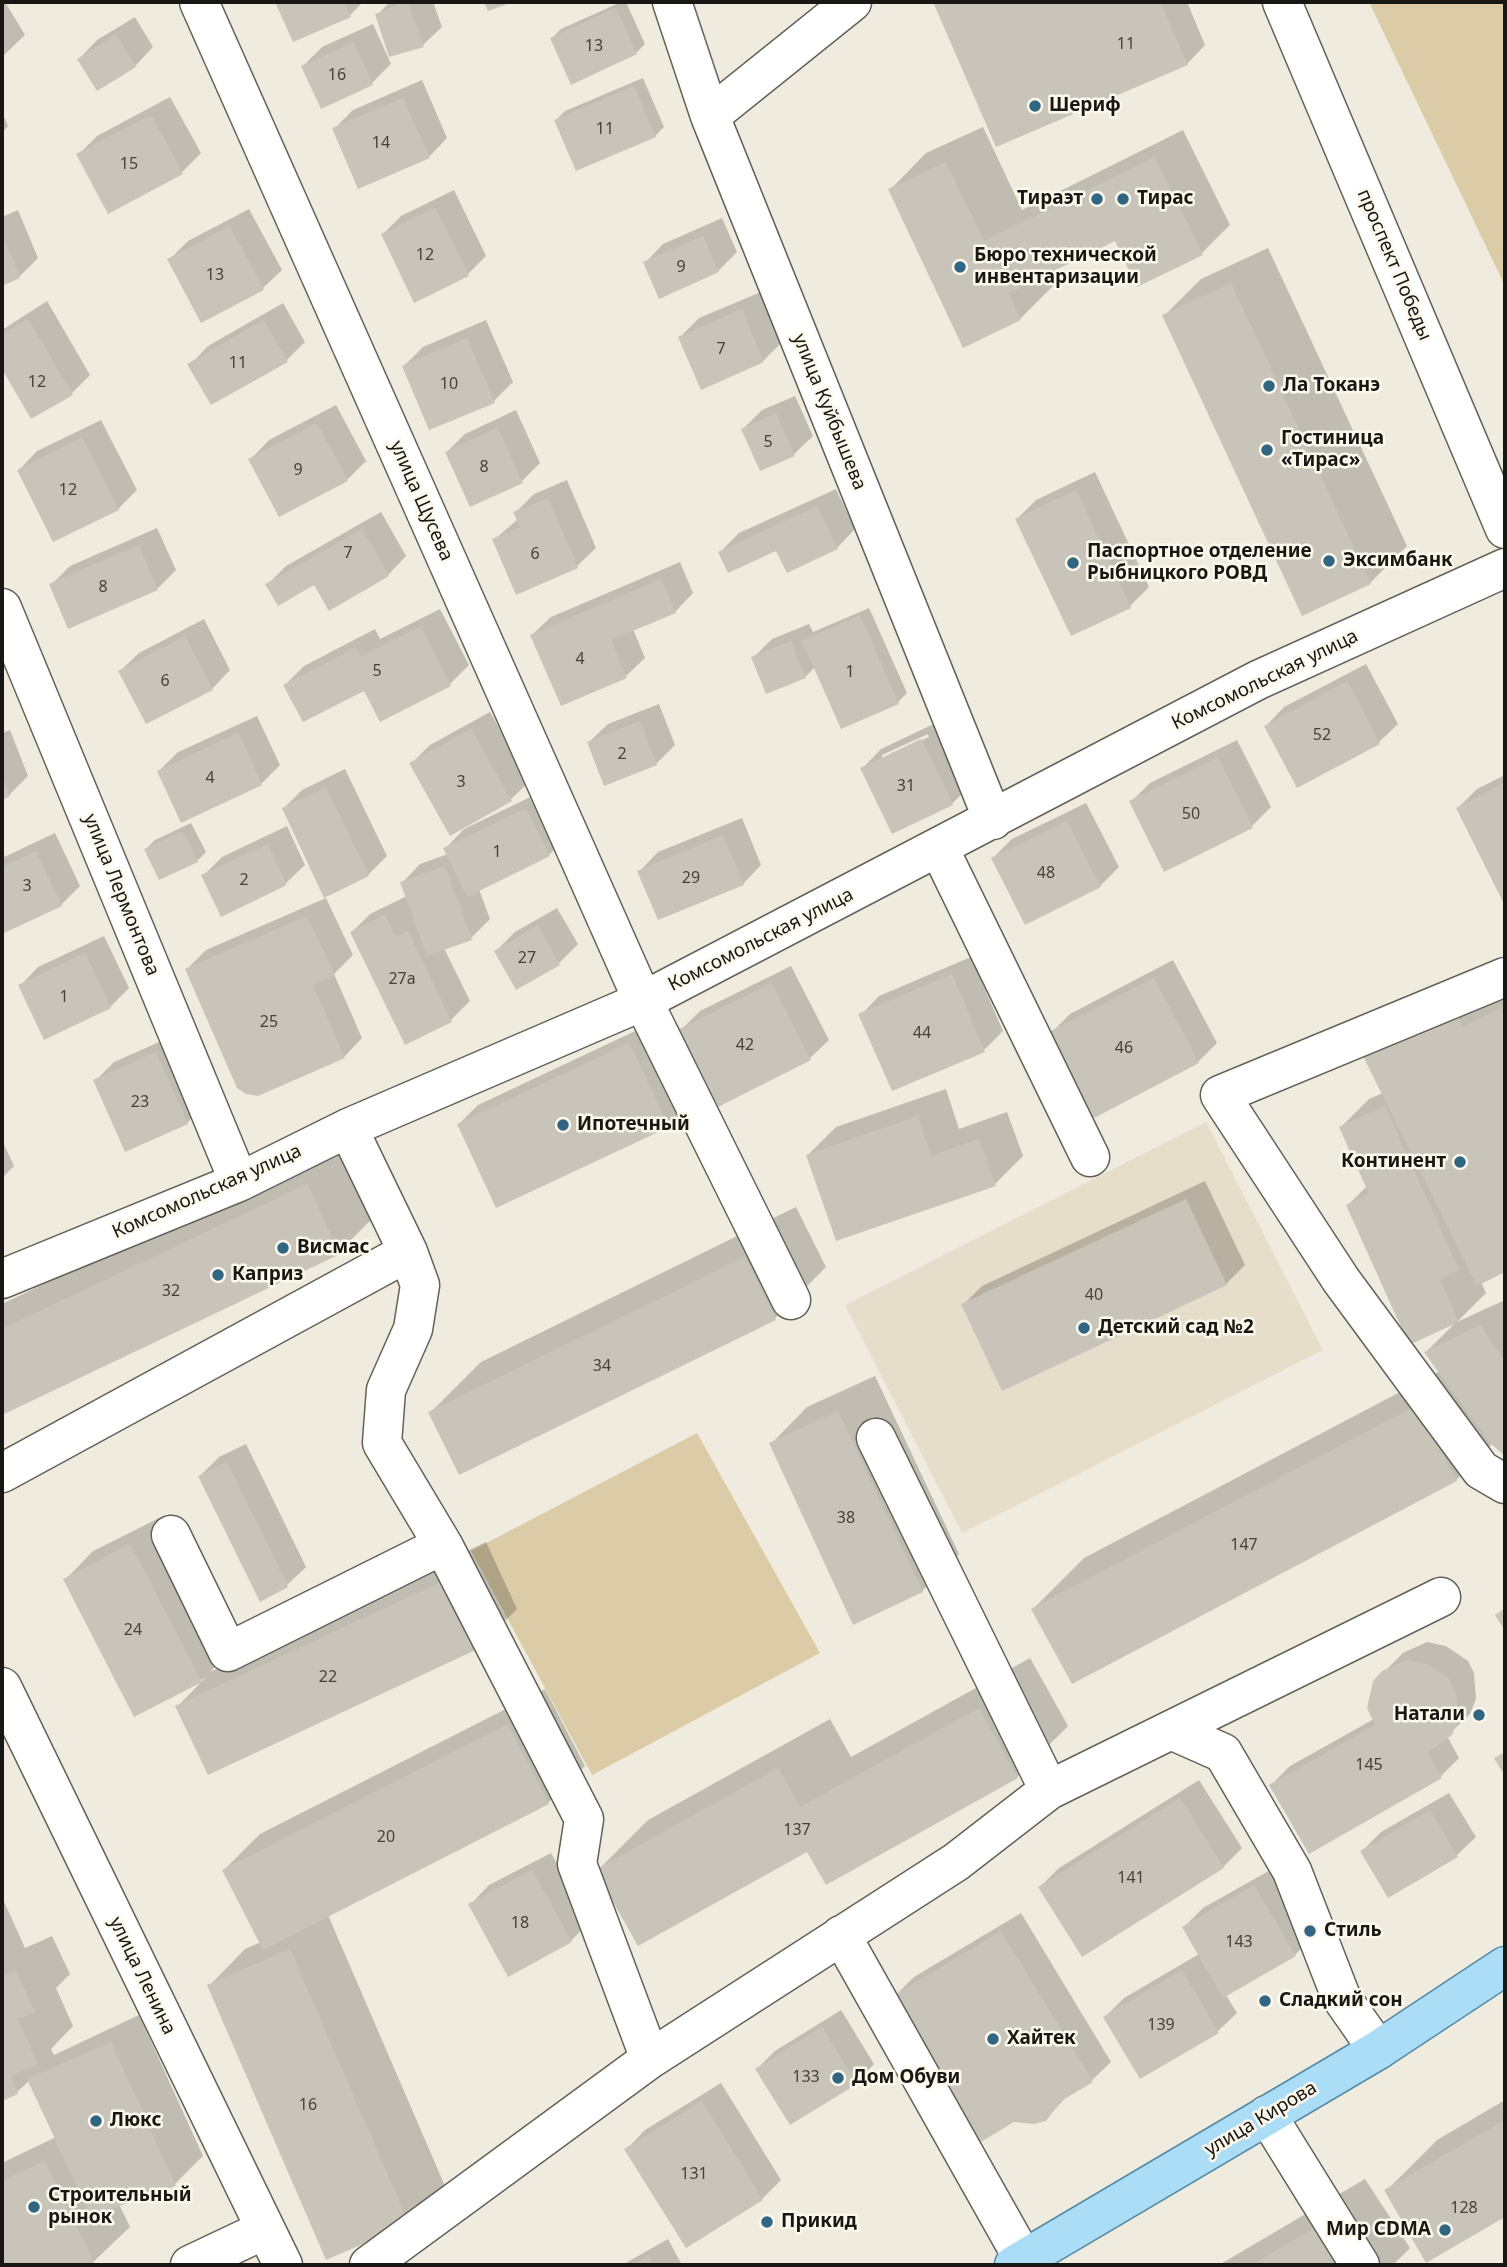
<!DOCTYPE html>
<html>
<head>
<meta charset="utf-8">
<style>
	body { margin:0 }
	#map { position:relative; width:1507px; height:2267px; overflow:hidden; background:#f0ebdf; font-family:"Noto Sans",sans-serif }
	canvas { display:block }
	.frame { position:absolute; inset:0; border:4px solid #191713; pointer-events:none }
</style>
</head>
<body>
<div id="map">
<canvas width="1507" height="2267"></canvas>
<div class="frame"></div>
</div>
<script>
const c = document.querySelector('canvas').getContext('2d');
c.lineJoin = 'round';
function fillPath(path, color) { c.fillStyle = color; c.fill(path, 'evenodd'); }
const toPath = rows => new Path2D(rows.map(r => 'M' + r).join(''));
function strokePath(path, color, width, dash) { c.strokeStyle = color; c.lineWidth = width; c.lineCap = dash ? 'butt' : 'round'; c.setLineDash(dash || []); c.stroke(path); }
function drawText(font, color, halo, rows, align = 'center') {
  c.font = font + ' "Noto Sans",sans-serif'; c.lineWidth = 5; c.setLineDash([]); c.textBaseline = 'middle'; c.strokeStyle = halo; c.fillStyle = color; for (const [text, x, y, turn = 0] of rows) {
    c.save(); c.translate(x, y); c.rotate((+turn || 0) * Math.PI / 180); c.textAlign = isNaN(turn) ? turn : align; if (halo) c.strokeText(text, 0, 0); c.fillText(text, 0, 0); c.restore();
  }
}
const built = toPath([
	[1206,1122,1323,1350,962,1533,845,1305]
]);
const green = toPath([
	[1369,2,1505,2,1505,286],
	[697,1433,820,1653,592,1775,471,1551]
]);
const shadow = toPath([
	[2,2,5,2,25,35,2,57],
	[277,2,363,2,350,15,294,40],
	[390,2,433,2,442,27,423,45,377,15],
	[621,2,626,2,645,44,636,53,552,38,561,29],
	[934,2,1187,2,1205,45,1187,64,997,145],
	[135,17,153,47,135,66,79,59,97,40],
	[373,24,391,64,372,83,322,106,303,66,322,47],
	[643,78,664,127,655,136,556,120,565,111],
	[422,80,447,138,429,157,334,129,353,110],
	[170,97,201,153,182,172,108,212,78,155,97,136],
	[2,112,8,126,2,133],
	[983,127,1022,210,1183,130,1230,225,1202,253,1138,285,1115,239,1051,270,1057,282,1020,319,890,190,926,153],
	[454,190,486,256,468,274,383,234,401,216],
	[249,209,282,270,263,288,169,260,188,241],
	[18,210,38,258,19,277,2,284,2,217],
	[722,218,737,252,718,271,645,263,663,244],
	[1268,248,1407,546,1370,583,1164,316,1201,279],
	[761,292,782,342,763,361,680,337,699,318],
	[47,301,90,375,72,393,32,417,2,365,2,330],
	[283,303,305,342,287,360,190,365,208,346],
	[486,320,513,382,494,401,404,366,423,347],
	[795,396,813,436,794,454,743,429,762,410],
	[336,405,366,461,347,480,251,459,269,440],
	[516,410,540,463,522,481,447,452,465,434],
	[101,420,137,490,118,509,19,470,37,451],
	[1095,472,1149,587,1130,606,1072,634,1017,519,1036,500],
	[567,480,596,548,577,566,494,540,518,519,515,513,534,494],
	[836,489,855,529,837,548,720,552,739,533],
	[381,512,406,556,388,575,267,585,286,566],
	[157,528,176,570,157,589,51,585,70,566],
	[680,562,693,593,675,612,633,629,645,658,626,676,562,704,532,635,551,617],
	[869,608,907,693,898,702,815,667,805,677,753,658,772,639,809,624,813,632],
	[440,609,469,665,450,684,381,720,365,688,285,685,304,666,375,629,380,639],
	[204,619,230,670,212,689,120,671,139,653],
	[1366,664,1398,724,1379,742,1266,726,1284,707],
	[659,704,675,745,656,764,589,742,608,724],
	[490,712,530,781,511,799,411,764,430,745],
	[257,716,280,765,261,784,159,771,178,752],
	[940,721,970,785,952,804,863,768,881,749],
	[928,734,929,737,882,759,882,755],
	[10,730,28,776,9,795,2,798,2,733],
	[1237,740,1271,807,1252,826,1165,869,1131,802,1150,783],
	[345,769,387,856,368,875,284,808,302,790],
	[1505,775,1505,902,1458,808,1477,789],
	[545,790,568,836,549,855,479,889,490,919,471,938,444,948,470,1001,451,1020,406,1042,352,932,370,914,407,896,402,883,420,864,448,854,446,848,464,829],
	[1086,803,1119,867,1100,886,993,858,1012,839],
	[742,818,761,865,743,884,640,871,658,852],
	[191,823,206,852,197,861,146,849,155,840],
	[287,826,305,865,286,883,203,876,222,857],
	[55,833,80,886,61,905,2,932,2,858],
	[326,898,353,955,334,974,362,1038,344,1057,187,969,206,950],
	[557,908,578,944,559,963,516,987,496,951,515,932],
	[104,936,129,988,110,1007,20,986,38,967],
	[971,957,1003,1031,984,1050,861,1015,879,996],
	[1173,960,1217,1043,1198,1062,1051,1033,1070,1014],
	[791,966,829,1040,810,1058,681,1030,700,1011],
	[1505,994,1505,1270,1481,1282,1486,1293,1457,1322,1505,1300,1505,1453,1493,1443,1456,1480,1033,1609,1084,1558,1440,1371,1426,1352,1456,1322,1348,1205,1367,1186,1341,1127,1369,1099,1383,1093,1363,1052],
	[648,1025,687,1107,668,1125,497,1206,459,1124,478,1105],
	[175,1035,206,1104,187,1123,95,1081,114,1062],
	[946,1089,959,1129,1007,1112,1023,1156,995,1184,808,1155,836,1127],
	[358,1134,390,1201,339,1252,2,1413,2,1304],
	[2,1140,14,1166,2,1178],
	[1205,1181,1245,1265,1226,1284,963,1305,982,1286],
	[796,1207,826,1267,775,1318,430,1413,481,1362],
	[875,1376,959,1554,922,1591,771,1444,807,1407],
	[246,1444,306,1567,287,1585,260,1600,200,1476,219,1457],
	[159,1518,229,1652,210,1672,486,1542,517,1609,481,1645,177,1707,205,1678,135,1714,66,1579,93,1551],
	[1427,1642,1446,1646,1468,1661,1474,1673,1476,1699,1470,1714,1447,1736,1459,1758,1440,1777,1271,1785,1290,1766,1374,1719,1375,1681,1403,1653],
	[1030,1658,1068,1726,1017,1777,808,1850,597,1871,648,1820,830,1719,851,1757],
	[545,1689,585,1766,548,1803,328,1915,445,2186,408,2223,209,1986,245,1949,261,1942,224,1870,260,1834],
	[1199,1780,1242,1848,1223,1867,1040,1887,1059,1868],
	[1449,1793,1476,1837,1457,1855,1362,1851,1381,1832],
	[551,1853,589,1922,571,1941,471,1904,489,1885],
	[1274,1868,1313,1936,1295,1955,1226,1995,1237,2013,1218,2031,1141,2077,1105,2017,1124,1998,1199,1954,1184,1927,1203,1908],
	[2,1897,25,1948,52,1936,70,1974,56,1988,73,2026,51,2049,54,2055,139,2015,203,2156,175,2184,119,2204,130,2227,90,2265,2,2265,2,2163,56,2137,30,2080,17,2092,2,2099],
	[1021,1913,1111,2062,1092,2080,1069,2094,1045,2120,895,1996,914,1977],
	[841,2010,874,2064,856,2083,757,2069,775,2051],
	[721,2083,781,2180,762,2199,687,2245,627,2149,645,2130],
	[1505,2100,1505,2215,1427,2260,1386,2191,1437,2140],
	[1365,2179,1410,2248,1393,2265,1219,2265],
	[668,2239,682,2265,622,2265]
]);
const building = toPath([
	[275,2,344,2,351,17,293,42],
	[404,2,408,2,424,47,389,57,375,14],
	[484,2,513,2,488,11],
	[933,2,1160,2,1188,65,996,147],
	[615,8,637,54,571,85,550,38],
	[116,34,136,67,97,91,77,59],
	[354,42,373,85,321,109,301,66],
	[634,86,656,137,576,171,554,120],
	[403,98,430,158,358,189,332,128],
	[151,115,183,174,108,214,76,154],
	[1155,157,1203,255,1137,287,1115,241,1009,293,1021,320,963,348,888,189,946,162,984,241],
	[435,208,469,276,414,303,381,234],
	[230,226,264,290,201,323,167,259],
	[2,233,20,278,2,286],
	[703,236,719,272,659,299,643,262],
	[1231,283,1371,584,1302,616,1162,315],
	[742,309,764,362,701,390,678,337],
	[28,319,73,395,31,419,2,369,2,334],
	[264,320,288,362,211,405,187,364],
	[467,338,495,403,429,430,402,366],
	[776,413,795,456,760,471,741,429],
	[317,423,348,481,279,517,248,459],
	[497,428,523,483,470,507,445,452],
	[82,437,119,510,53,542,17,470],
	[1076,490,1131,608,1071,636,1015,519],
	[548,498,578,568,516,595,492,539,520,527,513,512],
	[817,506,838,549,787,573,776,551,728,573,718,552],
	[362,529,389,576,329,611,314,585,278,606,265,584],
	[139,545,158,590,68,629,49,584],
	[661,579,676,613,611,640,627,678,561,706,530,635],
	[860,615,899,704,841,729,802,641],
	[421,626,451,686,380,722,364,691,303,722,283,685,356,647,361,657],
	[185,636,213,690,146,724,118,671],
	[791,641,806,678,766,694,751,657],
	[1347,681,1380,744,1297,788,1264,726],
	[640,721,657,765,604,786,587,742],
	[471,729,512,801,450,836,409,763],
	[238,733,262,785,181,823,157,771],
	[921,739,953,805,892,834,860,768],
	[1218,757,1253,828,1164,872,1129,801],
	[2,775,10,796,2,800],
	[1505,783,1505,906,1456,808],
	[326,787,369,876,324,898,282,808],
	[526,808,550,856,467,897,443,848],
	[1067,820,1101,887,1025,925,991,858],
	[182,831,198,862,159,880,144,849],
	[723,835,744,885,658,920,637,871],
	[268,844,287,885,221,917,201,875],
	[36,851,62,906,2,934,2,867],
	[445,866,472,940,427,956,400,882],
	[385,915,395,937,408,931,452,1022,405,1045,350,932],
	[307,916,335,975,313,986,345,1058,258,1096,246,1094,237,1088,185,969],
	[538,925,560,965,516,990,494,951],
	[85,953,111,1008,44,1040,18,985],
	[952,974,985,1052,892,1091,858,1014],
	[1154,978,1199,1063,1094,1118,1049,1032],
	[772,983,811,1060,718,1107,679,1029],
	[1452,1005,1463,1027,1505,1006,1505,1272,1477,1286,1361,1052],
	[629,1043,669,1127,496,1208,457,1124],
	[156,1052,188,1124,125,1152,93,1080],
	[1385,1106,1459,1270,1439,1279,1459,1322,1409,1345,1346,1205,1369,1194,1339,1127],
	[918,1116,931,1156,979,1139,996,1186,836,1241,806,1155],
	[307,1184,340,1254,2,1415,2,1329],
	[1186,1199,1227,1285,1002,1391,961,1304],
	[745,1257,776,1320,459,1475,428,1412],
	[1480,1325,1505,1362,1505,1456,1490,1443,1424,1352],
	[1417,1405,1457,1481,1072,1684,1031,1609],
	[838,1411,923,1592,853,1625,769,1443],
	[227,1462,288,1587,260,1602,198,1476],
	[130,1544,202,1682,134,1717,63,1579],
	[449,1578,482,1647,208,1775,175,1706],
	[1505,1608,1505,1631,1495,1615],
	[1407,1660,1427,1664,1438,1671,1449,1679,1456,1693,1458,1719,1452,1735,1427,1753,1442,1778,1309,1854,1269,1785,1375,1725,1367,1708,1373,1681,1382,1671],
	[979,1708,1018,1778,826,1885,807,1852,638,1946,595,1870,778,1768,800,1807],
	[508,1724,549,1804,263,1950,222,1870],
	[1505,1752,1505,1776,1494,1758],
	[1180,1798,1224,1868,1082,1957,1038,1887],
	[1430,1810,1458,1857,1388,1898,1360,1851],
	[532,1870,572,1942,508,1977,468,1904],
	[1254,1885,1296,1956,1223,1998,1182,1927],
	[1001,1931,1093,2082,1061,2101,1046,2121,1034,2124,1014,2122,981,2142,893,1996],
	[290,1949,409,2224,326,2260,207,1985],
	[1182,1970,1219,2033,1140,2079,1103,2017],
	[16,1971,35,2012,17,2019,38,2064,11,2076,18,2094,2,2101,2,1977],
	[822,2027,857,2084,790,2125,755,2069],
	[111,2042,176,2186,91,2216,27,2079],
	[702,2101,763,2200,686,2248,624,2149],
	[1505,2120,1505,2217,1426,2263,1384,2190],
	[45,2161,79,2232,95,2265,2,2265,2,2181],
	[1314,2228,1337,2265,1252,2265],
	[649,2256,654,2265,633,2265]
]);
const minor = toPath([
	[199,2,643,1001,791,1300],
	[672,2,710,116,993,820],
	[1282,2,1505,529],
	[710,116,852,2],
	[2,608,239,1182],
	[939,848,1090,1157],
	[1505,977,1220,1095,1341,1280,1481,1470,1505,1484],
	[348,1128,408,1252,420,1285,413,1329,386,1390,382,1443,443,1545,584,1819,577,1864,650,2059],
	[2,1279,239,1182,348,1128,643,1001,1258,680,1505,568],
	[876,1438,1049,1790,1441,1597],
	[2,1473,408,1252],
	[171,1535,228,1652,443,1545],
	[2,1687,283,2265],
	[1171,1730,1223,1753,1292,1871,1341,1997,1378,2050],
	[841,1935,1024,2260],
	[1267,2115,1360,2265],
	[190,2265,264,2230],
	[369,2265,650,2059,956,1862,1049,1790]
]);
const major = toPath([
	[1014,2265,1378,2050,1505,1966]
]);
const markers = [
	[1035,106,7,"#316682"],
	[1097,199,7,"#316682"],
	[1123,199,7,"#316682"],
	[960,267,7,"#316682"],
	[1269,386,7,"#316682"],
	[1267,450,7,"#316682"],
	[1329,561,7,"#316682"],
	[1073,563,7,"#316682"],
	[563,1125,7,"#316682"],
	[1460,1162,7,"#316682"],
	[283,1248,7,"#316682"],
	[218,1275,7,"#316682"],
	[1084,1328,7,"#316682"],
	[1479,1715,7,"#316682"],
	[1310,1931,7,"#316682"],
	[1265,2001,7,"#316682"],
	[993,2039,7,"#316682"],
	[838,2078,7,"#316682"],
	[96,2121,7,"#316682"],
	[34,2207,7,"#316682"],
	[767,2222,7,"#316682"],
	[1445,2230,7,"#316682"]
];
const numberNames = [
	["11",1126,44],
	["13",594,46],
	["16",337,75],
	["11",605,129],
	["14",381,143],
	["15",129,164],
	["12",425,255],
	["9",681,267],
	["13",215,275],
	["7",721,349],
	["11",238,363],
	["12",37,382],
	["10",449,384],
	["5",768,442],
	["8",484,467],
	["9",298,470],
	["12",68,490],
	["7",348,553],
	["6",535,554],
	["8",103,587],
	["4",580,659],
	["5",377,671],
	["1",850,672],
	["6",165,681],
	["52",1322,735],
	["2",622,754],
	["4",210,778],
	["3",461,782],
	["31",906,786],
	["50",1191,814],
	["1",497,852],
	["48",1046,873],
	["29",691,878],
	["2",244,880],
	["3",27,886],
	["27",527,958],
	["27а",402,979],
	["1",64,997],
	["25",269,1022],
	["44",922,1033],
	["42",745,1045],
	["46",1124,1048],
	["23",140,1102],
	["32",171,1291],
	["40",1094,1295],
	["34",602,1366],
	["38",846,1518],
	["147",1244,1545],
	["24",133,1630],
	["22",328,1677],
	["145",1369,1765],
	["137",797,1830],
	["20",386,1837],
	["141",1131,1878],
	["18",520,1923],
	["143",1239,1942],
	["139",1161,2025],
	["133",806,2077],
	["16",308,2105],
	["131",694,2174],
	["128",1464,2208]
];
const poiNames = [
	["Шериф",1049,106],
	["Тираэт",1083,199,"right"],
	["Тирас",1137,199],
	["Бюро технической",974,256],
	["инвентаризации",974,278],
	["Ла Токанэ",1283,386],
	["Гостиница",1281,439],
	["«Тирас»",1281,461],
	["Паспортное отделение",1087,552],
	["Рыбницкого РОВД",1087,574],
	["Эксимбанк",1343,561],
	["Ипотечный",577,1125],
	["Континент",1446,1162,"right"],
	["Висмас",297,1248],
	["Каприз",232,1275],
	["Детский сад №2",1098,1328],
	["Натали",1465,1715,"right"],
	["Стиль",1324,1931],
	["Сладкий сон",1279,2001],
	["Хайтек",1007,2039],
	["Дом Обуви",852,2078],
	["Люкс",110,2121],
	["Строительный",48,2196],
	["рынок",48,2218],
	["Прикид",781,2222],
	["Мир CDMA",1431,2230,"right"]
];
const streetNames = [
	["проспект Победы",1394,265,67],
	["улица Куйбышева",829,412,68],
	["улица Щусева",421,501,66],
	["Комсомольская улица",1265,680,-26],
	["улица Лермонтова",121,895,68],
	["Комсомольская улица",761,940,-27],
	["Комсомольская улица",207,1192,-24],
	["улица Ленина",142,1976,64],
	["улица Кирова",1261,2119,-31]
];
fillPath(built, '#e6decb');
fillPath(green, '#dbcca7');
fillPath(shadow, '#0003');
fillPath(building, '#c9c4b9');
strokePath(minor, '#656157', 41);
strokePath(major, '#5489a3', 41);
strokePath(minor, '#fff', 38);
strokePath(major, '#acddf7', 38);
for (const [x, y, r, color] of markers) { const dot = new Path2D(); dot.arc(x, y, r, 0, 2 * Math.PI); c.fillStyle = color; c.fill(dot); strokePath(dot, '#fdf8ec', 2.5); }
drawText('16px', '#45423c', null, numberNames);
drawText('bold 19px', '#191713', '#fdf8ec', poiNames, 'left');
drawText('19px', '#191713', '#fdf8ec', streetNames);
</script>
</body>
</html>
